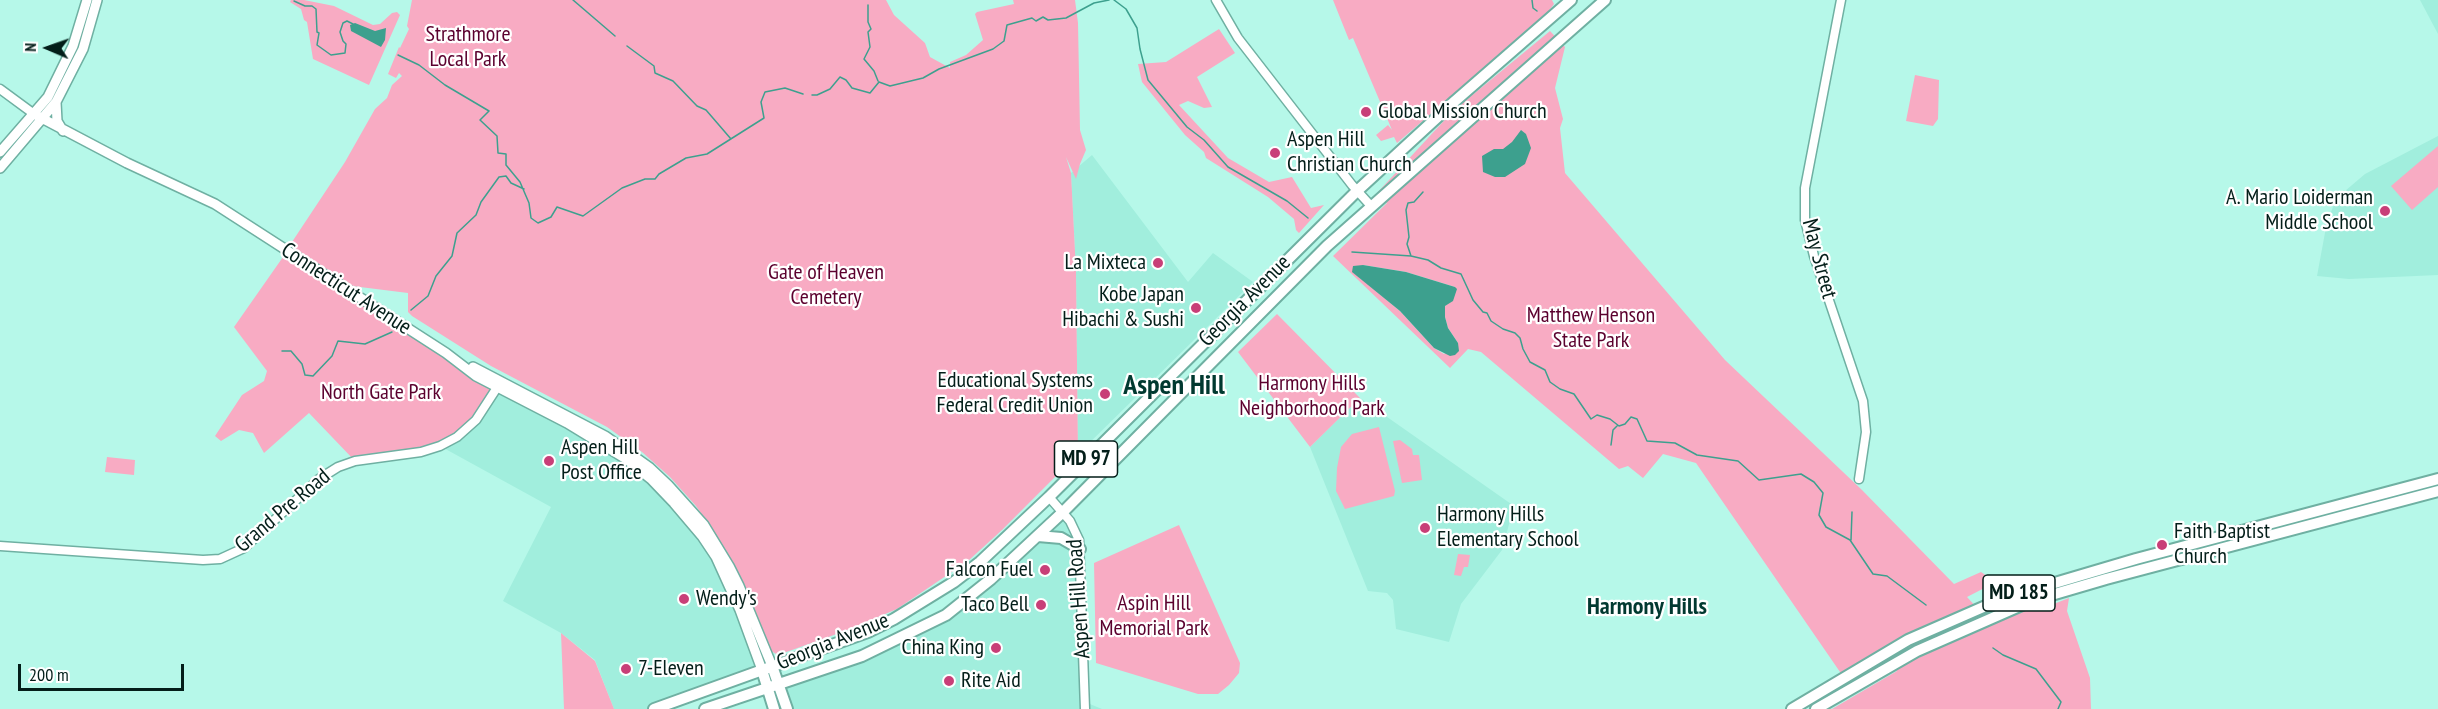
<!DOCTYPE html>
<html>
<head>
<meta charset="utf-8">
<style>
	body { margin:0 }
	#map { position:relative; width:2438px; height:709px; overflow:hidden; background:#b6f8e9; font-family:"PT Sans Narrow",sans-serif }
	canvas { display:block }
	.north { position:absolute; left:18px; top:18px; width:60px; height:60px; -webkit-text-stroke:4px #fff; paint-order:stroke; rotate:272deg; font-size:16px; font-weight:700; line-height:24px; text-align:center; color:#031e19 }
	.north::after { content:''; display:block; margin:auto; width:21px; height:27px; background:#031e19; clip-path:polygon(50% 0,100% 100%,50% 72%,0 100%) }
	.scale { position:absolute; left:18px; top:664px; width:166px; height:27px; box-sizing:border-box; border:3px solid #031e19; border-top:0; padding-left:8px; font-size:18px; line-height:21px; white-space:nowrap; color:#031e19; -webkit-text-stroke:4px #fff; paint-order:stroke }
</style>
</head>
<body>
<div id="map">
<canvas width="2438" height="709"></canvas>
<div class="north">N</div>
<div class="scale">200 m</div>
</div>
<script>
const c = document.querySelector('canvas').getContext('2d');
c.lineJoin = 'round';
function fillPath(path, color) { c.fillStyle = color; c.fill(path, 'evenodd'); }
const toPath = rows => new Path2D(rows.map(r => 'M' + r).join(''));
function strokePath(path, color, width, dash) { c.strokeStyle = color; c.lineWidth = width; c.lineCap = dash ? 'butt' : 'round'; c.setLineDash(dash || []); c.stroke(path); }
function drawText(font, color, halo, rows, align = 'center') {
  c.font = font + ' "PT Sans Narrow",sans-serif'; c.lineWidth = 4.5; c.setLineDash([]); c.textBaseline = 'middle'; c.strokeStyle = halo; c.fillStyle = color; for (const [text, x, y, turn = 0] of rows) {
    c.save(); c.translate(x, y); c.rotate((+turn || 0) * Math.PI / 180); c.textAlign = isNaN(turn) ? turn : align; if (halo) c.strokeText(text, 0, 0); c.fillText(text, 0, 0); c.restore();
  }
}
const built = toPath([
	[2420,0,2438,0,2438,34],
	[2438,136,2438,275,2349,279,2317,276,2327,222,2333,207,2345,191,2365,174],
	[1092,155,1188,282,1213,253,1253,282,1078,454,1076,271,1071,173],
	[496,388,567,423,644,473,716,557,762,670,654,709,614,709,595,660,561,633,503,601,551,507,440,446],
	[1360,398,1514,506,1502,550,1461,604,1449,642,1396,629,1393,600,1387,593,1368,591,1310,447],
	[1063,512,1075,529,1085,702,1102,709,787,709,778,686,814,674,946,615]
]);
const green = toPath([
	[291,0,304,0,334,6,373,25,380,24,392,13,397,12,400,15,369,85,313,59,307,22,304,20,301,9,290,2],
	[412,0,886,0,894,15,925,43,930,57,950,68,950,62,966,55,983,40,975,14,977,12,1014,4,1013,0,1075,0,1078,23,1080,130,1086,150,1080,164,1076,179,1066,157,1071,173,1076,271,1078,454,1002,530,968,561,897,609,845,631,778,655,771,651,727,552,696,506,670,477,642,452,607,427,491,366,412,316,408,312,408,293,352,286,290,245,345,162,375,109,387,98,392,85,402,76,399,73,396,78,388,74,399,47,400,48,409,29,407,26],
	[1333,0,1552,0,1554,4,1545,16,1397,143,1394,137,1381,141,1376,135,1388,125,1392,130,1353,38,1349,40],
	[1219,29,1235,53,1197,77,1212,107,1204,108,1188,101,1179,105,1228,158,1269,182,1292,177,1311,208,1324,205,1299,233,1296,230,1294,219,1268,197,1206,158,1204,152,1185,135,1142,82,1138,64,1166,62],
	[1550,31,1565,47,1555,88,1563,119,1560,128,1565,173,1725,360,1862,490,1954,584,1981,572,1996,582,1967,597,1980,611,2036,611,2069,598,2067,611,2090,678,2091,709,1832,709,1897,671,1892,661,1849,685,1696,463,1663,454,1643,478,1628,466,1619,469,1481,352,1468,349,1450,368,1333,256,1387,203,1377,193,1453,111],
	[1363,265,1406,272,1455,287,1445,306,1445,317,1448,328,1458,343,1444,354,1434,348,1400,311,1353,272],
	[1915,75,1939,80,1938,119,1933,126,1906,121],
	[2438,146,2438,187,2412,210,2391,186],
	[290,252,393,326,496,388,476,420,440,446,355,461,309,413,264,453,253,433,239,430,221,441,215,436,242,395,264,381,267,371,234,327,283,257,285,259],
	[1277,314,1360,398,1310,447,1238,352],
	[1379,427,1395,491,1394,496,1345,509,1336,491,1337,468,1341,447,1352,434],
	[1400,440,1412,449,1413,455,1419,455,1422,480,1402,483,1393,441],
	[107,457,135,460,134,475,105,472],
	[1179,525,1240,663,1239,673,1229,685,1218,694,1198,694,1096,663,1094,563],
	[1458,554,1470,555,1468,567,1464,567,1461,576,1454,575],
	[561,633,595,661,614,709,564,709]
]);
const water = toPath([
	[355,23,375,31,386,28,385,40,381,47,351,31,350,25],
	[1521,130,1526,134,1531,148,1525,164,1505,177,1495,177,1483,172,1482,156,1494,149,1503,149,1512,142],
	[1363,265,1406,272,1455,287,1457,289,1453,301,1445,306,1445,317,1448,328,1458,343,1459,351,1455,355,1450,356,1434,348,1400,311,1352,272,1353,266]
]);
const stream = toPath([
	[573,0,615,36],
	[1114,0,1126,9,1137,28,1140,49,1148,80,1187,127,1204,140,1228,167,1287,201,1308,218],
	[1532,0,1533,8,1537,11],
	[294,1,305,6,312,6,316,9,317,32,319,33,317,45,331,55,345,53,346,44,343,41,340,32,343,23,347,21,353,24],
	[868,5,868,22,871,29,868,32,870,47,864,59,874,71,878,81],
	[627,46,654,66,655,73,673,81,697,106,706,110,731,139],
	[398,55,419,65,445,85,489,111,480,120,497,136,498,153,506,154,506,165,520,182,529,203,531,218,538,223,551,217,557,207,583,216,622,188,645,179,655,179,659,174,686,158,707,154,764,118,761,102,765,92,785,88,803,94],
	[812,95,817,95,830,89,840,77,846,80,852,88,870,93,879,82,890,86,923,78,939,69,993,49,1004,41,1007,25,1032,18,1036,21,1043,17,1048,20,1066,18,1094,3,1109,0],
	[1352,252,1411,256,1428,260,1441,268,1461,274,1473,300,1483,312,1487,313,1491,321,1503,329,1515,333,1520,338,1523,349,1530,362,1545,370,1550,382,1560,389,1574,394,1591,419,1597,415,1610,419,1619,426,1625,424,1631,417,1637,419,1647,441,1675,443,1697,455,1738,461,1759,480,1801,474,1814,482,1823,493,1819,515,1826,527,1850,540,1873,574,1887,576,1926,605],
	[1411,256,1407,244,1409,237,1406,210,1408,203,1414,202,1423,192],
	[411,310,428,296,436,276,452,256,457,233,476,215,481,202,499,177,506,176,511,183,524,189],
	[282,351,291,351,302,364,305,375,313,376,332,356,338,341,365,344,392,332],
	[1611,445,1613,430,1617,426],
	[1851,540,1852,512],
	[1993,648,2003,655,2036,669,2061,702,2058,709]
]);
const tertiary = toPath([
	[1216,0,1238,38,1352,185,1371,206],
	[1841,0,1805,188,1805,220,1814,256,1863,401,1866,432,1859,479],
	[0,89,34,114],
	[1049,497,1070,521,1079,540,1085,709],
	[0,546,203,560,220,559,244,548,319,479,338,467,355,461,421,452,440,446,457,437,476,420,500,383]
]);
const secondary = toPath([
	[56,102,57,121,63,131],
	[34,114,127,163,215,204,446,353,476,376,567,423,626,459,651,479,674,503,702,536,716,557,740,610,762,670],
	[0,152,48,97,73,46,87,0],
	[0,168,56,102,83,49,97,0],
	[473,367,605,436,650,468,668,485,704,525,729,566,739,586,772,666]
]);
const primary = toPath([
	[1038,536,1061,538,1080,549],
	[772,666,787,709],
	[762,670,774,709],
	[654,709,868,632,894,619,954,582,980,562,1049,497,1357,191,1455,101,1571,0],
	[705,709,862,656,946,615,991,579,1063,512,1327,246,1605,0],
	[1792,709,1908,640,2004,598,2136,559,2438,479],
	[1816,709,1917,651,2031,601,2106,579,2438,491]
]);
const markers = [
	[1366,112,6,"#c83f78"],
	[1275,153,6,"#c83f78"],
	[2385,211,6,"#c83f78"],
	[1158,263,6,"#c83f78"],
	[1196,308,6,"#c83f78"],
	[1105,394,6,"#c83f78"],
	[549,461,6,"#c83f78"],
	[1425,528,6,"#c83f78"],
	[2162,545,6,"#c83f78"],
	[1045,570,6,"#c83f78"],
	[684,599,6,"#c83f78"],
	[1041,605,6,"#c83f78"],
	[996,648,6,"#c83f78"],
	[626,669,6,"#c83f78"],
	[949,681,6,"#c83f78"]
];
const shields = [
	[1086,459,63],
	[2019,593,72]
];
const shieldNames = [
	["MD 97",1086,459],
	["MD 185",2019,593]
];
const parkNames = [
	["Strathmore",468,35],
	["Local Park",468,60],
	["Gate of Heaven",826,273],
	["Cemetery",826,298],
	["Matthew Henson",1591,316],
	["State Park",1591,341],
	["Harmony Hills",1312,384],
	["Neighborhood Park",1312,409],
	["North Gate Park",381,393],
	["Aspin Hill",1154,604],
	["Memorial Park",1154,629]
];
const poiNames = [
	["Global Mission Church",1378,112],
	["Aspen Hill",1287,140],
	["Christian Church",1287,165],
	["A. Mario Loiderman",2373,198,"right"],
	["Middle School",2373,223,"right"],
	["La Mixteca",1146,263,"right"],
	["Kobe Japan",1184,295,"right"],
	["Hibachi & Sushi",1184,320,"right"],
	["Educational Systems",1093,381,"right"],
	["Federal Credit Union",1093,406,"right"],
	["Aspen Hill",561,448],
	["Post Office",561,473],
	["Harmony Hills",1437,515],
	["Elementary School",1437,540],
	["Faith Baptist",2174,532],
	["Church",2174,557],
	["Falcon Fuel",1033,570,"right"],
	["Wendy's",696,599],
	["Taco Bell",1029,605,"right"],
	["China King",984,648,"right"],
	["7-Eleven",638,669],
	["Rite Aid",961,681]
];
const streetNames = [
	["May Street",1819,259,75],
	["Connecticut Avenue",346,289,33],
	["Georgia Avenue",1245,301,-45],
	["Grand Pre Road",283,511,-40],
	["Aspen Hill Road",1079,599,-94],
	["Georgia Avenue",833,642,-22]
];
const neighbourhoodNames = [
	["Harmony Hills",1647,607]
];
const districtNames = [
	["Aspen Hill",1174,386]
];
fillPath(built, '#a1eedd');
fillPath(green, '#f8abc3');
fillPath(water, '#3da08e');
strokePath(stream, '#3da08e', 1.5);
strokePath(tertiary, '#6fb0a2', 11);
strokePath(secondary, '#6fb0a2', 12);
strokePath(primary, '#6fb0a2', 14);
strokePath(tertiary, '#fff', 8);
strokePath(secondary, '#fff', 9);
strokePath(primary, '#fff', 10);
for (const [x, y, r, color] of markers) { const dot = new Path2D(); dot.arc(x, y, r, 0, 2 * Math.PI); c.fillStyle = color; c.fill(dot); strokePath(dot, '#fff', 2); }
for (const [x, y, w] of shields) { const box = new Path2D(); box.roundRect(x - w / 2, y - 18, w, 36, 4.5); c.fillStyle = '#fff'; c.fill(box); strokePath(box, '#031e19', 1.5); }
drawText('bold 21px', '#031e19', null, shieldNames);
drawText('22px', '#5b002e', '#fff', parkNames);
drawText('22px', '#031e19', '#fff', poiNames, 'left');
drawText('22px', '#031e19', '#fff', streetNames);
drawText('bold 24px', '#013930', '#fff', neighbourhoodNames);
drawText('bold 28px', '#013930', '#fff', districtNames);
</script>
</body>
</html>
